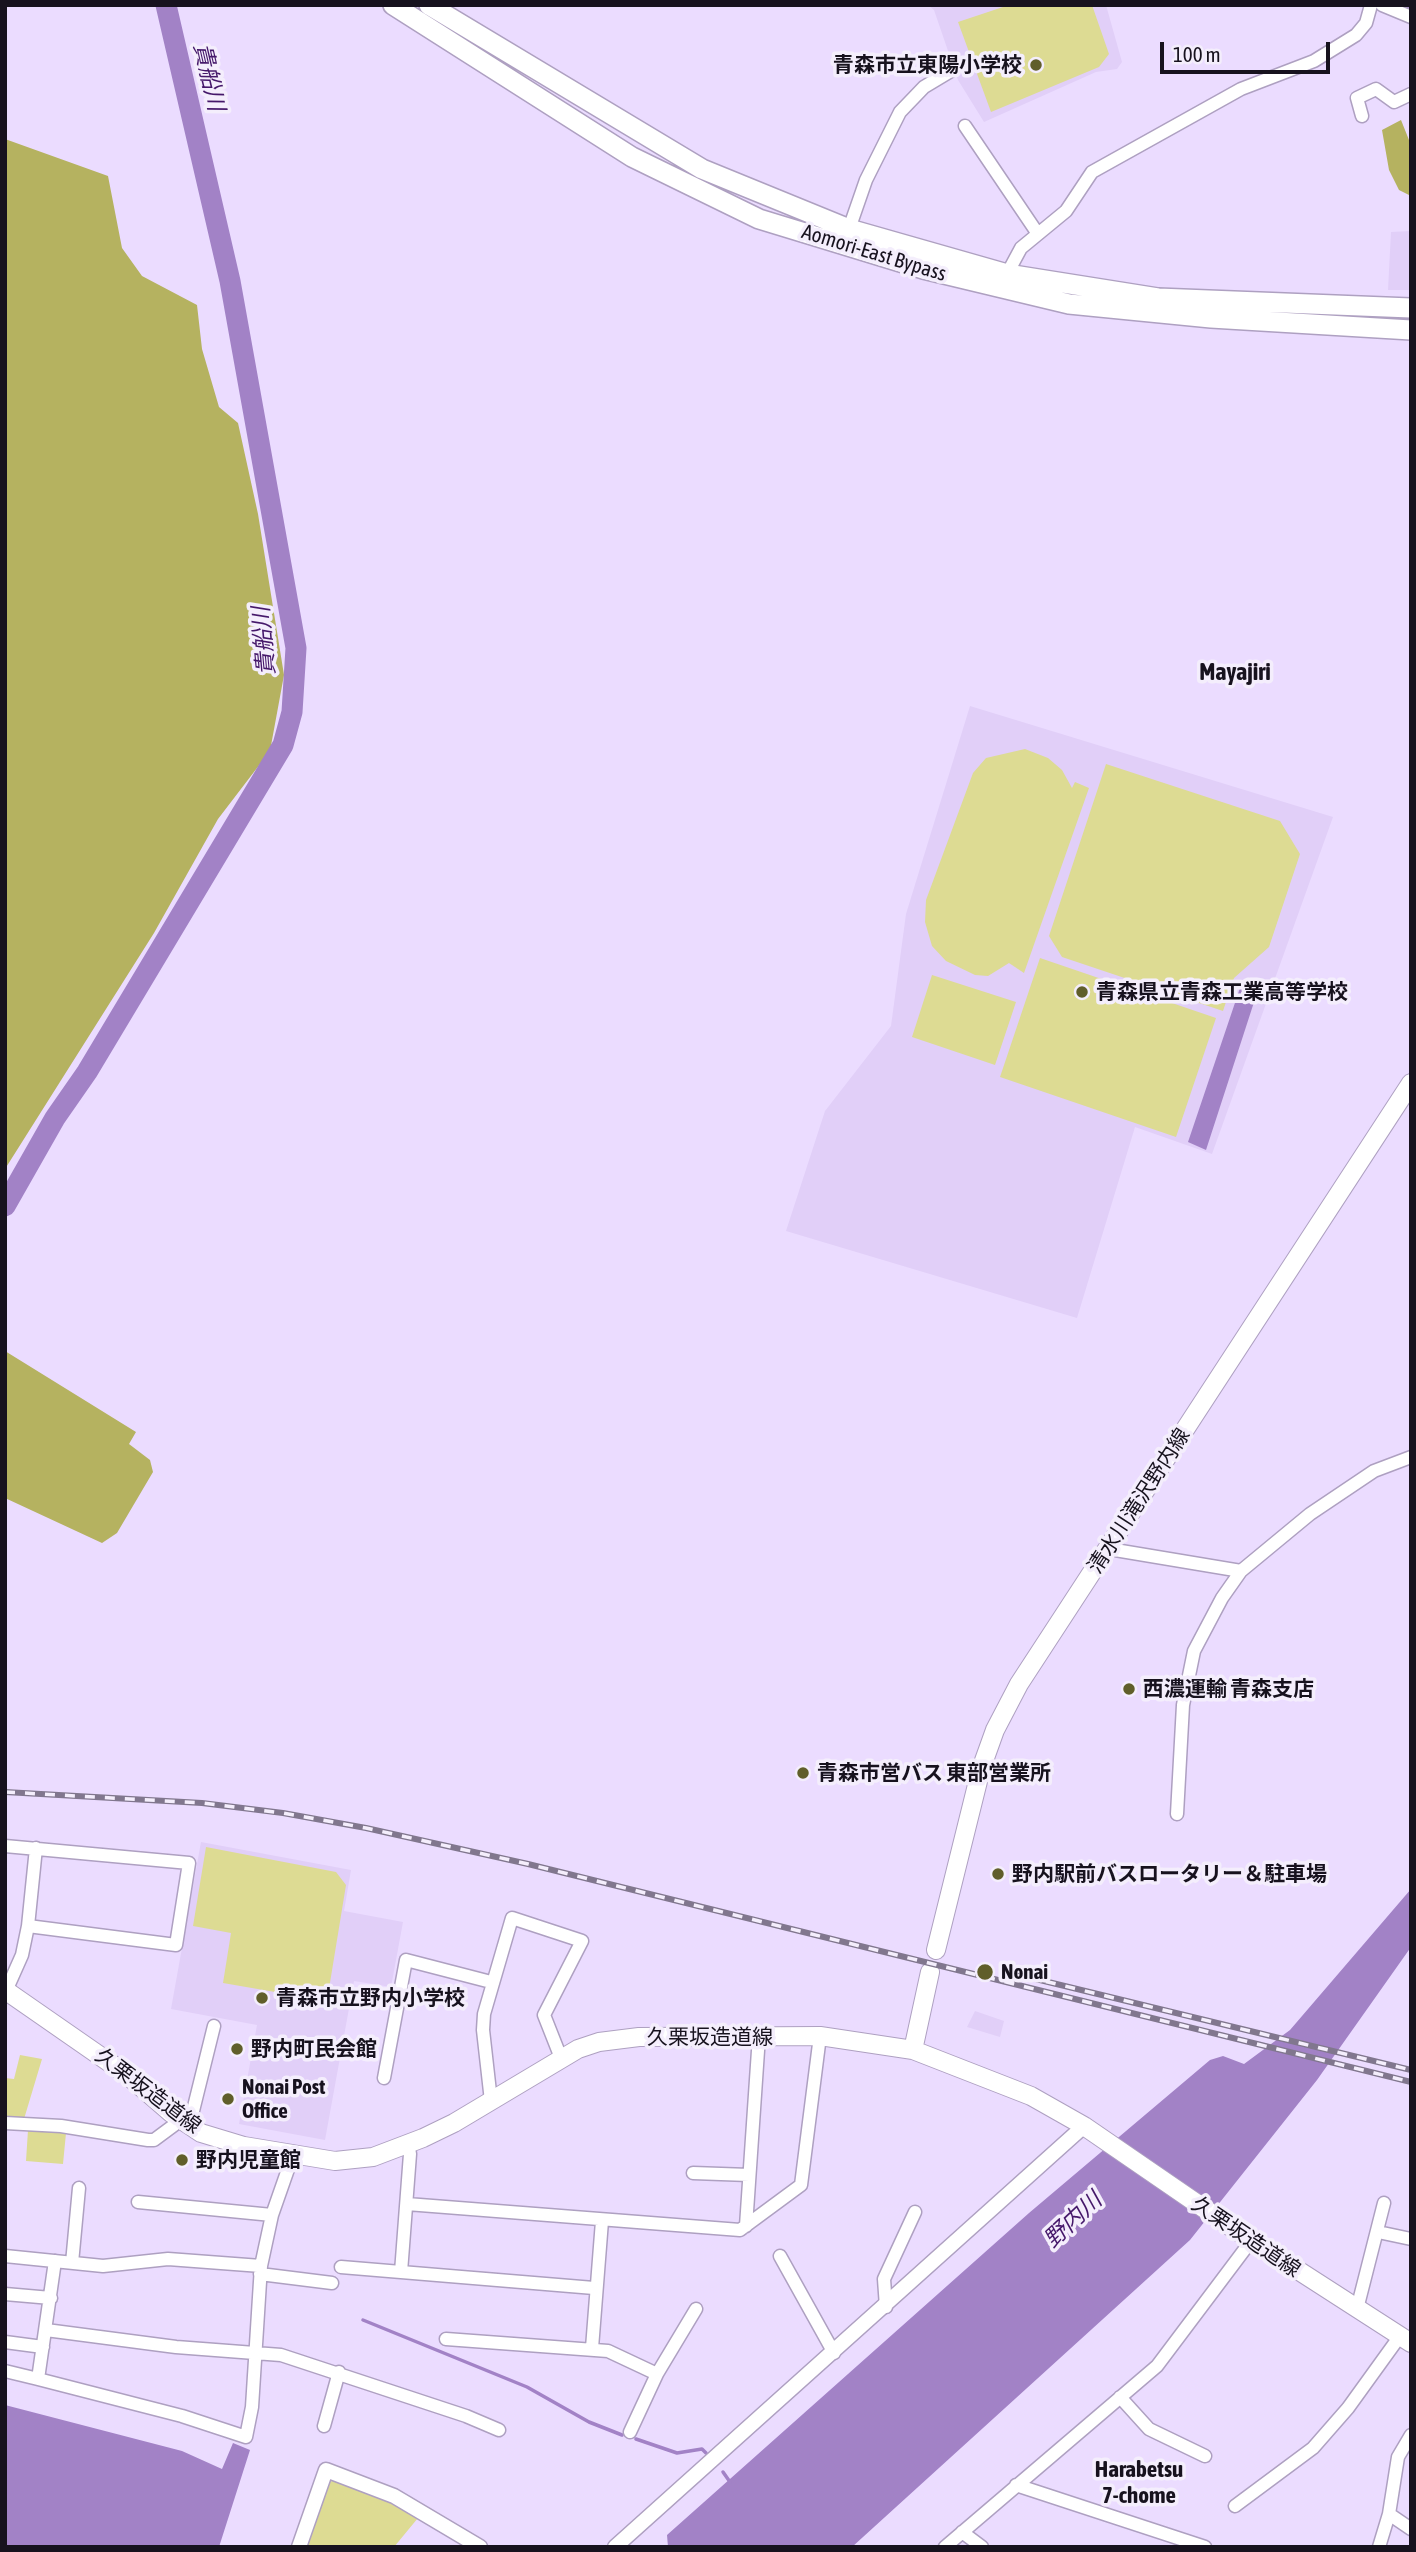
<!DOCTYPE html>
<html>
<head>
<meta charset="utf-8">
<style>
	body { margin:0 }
	#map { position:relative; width:1416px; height:2552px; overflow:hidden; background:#ebdcff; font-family:"Asap Condensed",sans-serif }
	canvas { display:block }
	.frame { position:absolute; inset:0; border:7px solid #17121e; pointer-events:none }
	.scale { position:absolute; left:1160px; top:42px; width:170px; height:32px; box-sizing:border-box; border:4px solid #17121e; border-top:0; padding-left:9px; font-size:21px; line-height:24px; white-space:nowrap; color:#17121e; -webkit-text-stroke:5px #f4eefc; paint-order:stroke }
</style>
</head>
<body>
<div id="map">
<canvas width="1416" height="2552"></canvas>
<div class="frame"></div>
<div class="scale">100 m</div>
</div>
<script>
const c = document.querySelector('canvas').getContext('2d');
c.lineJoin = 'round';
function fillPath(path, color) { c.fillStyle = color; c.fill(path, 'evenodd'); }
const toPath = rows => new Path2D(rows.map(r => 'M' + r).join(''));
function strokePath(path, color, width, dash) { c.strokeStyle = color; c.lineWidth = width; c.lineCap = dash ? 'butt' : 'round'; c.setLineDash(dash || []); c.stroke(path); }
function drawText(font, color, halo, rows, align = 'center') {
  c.font = font + ' "Asap Condensed","Noto Sans JP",sans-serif'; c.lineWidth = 7; c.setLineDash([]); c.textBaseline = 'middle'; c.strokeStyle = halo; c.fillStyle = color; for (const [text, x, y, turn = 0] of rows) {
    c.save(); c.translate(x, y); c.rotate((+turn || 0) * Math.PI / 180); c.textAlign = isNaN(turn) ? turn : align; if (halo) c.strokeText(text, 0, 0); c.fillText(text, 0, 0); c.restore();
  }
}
const built = toPath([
	[928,5,1106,5,1122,62,1117,69,1096,72,984,122,958,80,934,10],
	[1411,231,1411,290,1388,290,1391,232],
	[970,706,1333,817,1212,1154,1135,1127,1077,1318,786,1231,825,1111,891,1026,906,914],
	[201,1842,351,1870,344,1911,403,1922,391,1987,354,1981,325,2140,239,2124,257,2025,171,2009],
	[975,2011,1004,2021,1000,2037,967,2027]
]);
const green = toPath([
	[1009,5,1092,5,1109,54,1099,67,991,112,958,22],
	[1025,749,1048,758,1062,770,1072,788,1075,782,1089,788,1024,973,1009,963,988,976,975,975,946,961,932,946,925,922,926,900,973,773,986,758],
	[1106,764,1280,821,1300,854,1269,947,1234,978,1223,1011,1062,957,1049,936],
	[1040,958,1216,1018,1176,1137,1000,1077],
	[932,975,1016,1002,995,1065,912,1037],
	[206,1847,336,1872,346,1885,327,2001,223,1983,231,1933,193,1926],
	[20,2055,42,2059,24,2119,5,2116,5,2078,14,2079],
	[28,2130,66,2133,63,2164,26,2161],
	[334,2480,402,2507,418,2518,394,2547,306,2547,326,2484]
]);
const forest = toPath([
	[1401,120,1411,145,1411,196,1399,190,1389,170,1382,130],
	[5,139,108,176,122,248,142,276,197,305,202,349,219,407,238,423,258,514,284,675,270,751,218,819,154,933,5,1169],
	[5,1351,136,1432,129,1444,150,1460,153,1472,117,1533,102,1543,5,1498]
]);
const water = toPath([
	[1240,988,1256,996,1206,1150,1188,1142],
	[1411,1889,1411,1947,1317,2080,1190,2240,852,2547,668,2547,667,2535,1029,2213,1210,2060,1223,2056,1244,2064,1290,2030],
	[5,2405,182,2451,222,2469,233,2443,250,2450,219,2547,5,2547]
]);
const stream = toPath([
	[1401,5,1411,10],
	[363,2320,527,2387,589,2422,622,2435],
	[636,2439,677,2453,702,2449,706,2453],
	[723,2472,730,2482]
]);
const river = toPath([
	[5,1206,55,1118,87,1072,283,745,292,712,296,648,230,281,166,5]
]);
const minor = toPath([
	[1382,5,1411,17],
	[1362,116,1357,98,1376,89,1394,102,1411,94],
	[965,126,1038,234],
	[849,229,866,180,900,112,924,87,954,69],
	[1007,274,1021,248,1066,211,1092,172,1241,89,1314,61,1356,35,1366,23,1371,5],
	[1109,1549,1241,1571],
	[1177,1814,1183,1705,1194,1651,1222,1598,1241,1571,1310,1514,1374,1471,1411,1457],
	[5,1846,189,1863,176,1945,28,1926],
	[6,1991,22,1955,28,1926,36,1848],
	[384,2078,406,1960,491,1982],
	[491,2101,483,2030,484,2014,512,1918,582,1941,544,2015,561,2058],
	[5,2123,61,2126,148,2140,154,2140,181,2120],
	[189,2127,214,2026],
	[408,2143,410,2154,401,2272,594,2288],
	[693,2173,749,2175],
	[138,2202,272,2215],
	[407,2204,740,2230,801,2185,820,2036],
	[746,2226,759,2036],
	[1378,2232,1411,2239],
	[5,2256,103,2266,168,2259,261,2266],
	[780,2256,834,2353],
	[55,2261,38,2379,182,2416,246,2437,252,2407,261,2266,272,2215,293,2155],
	[72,2263,79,2188],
	[341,2267,401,2272],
	[260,2274,332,2283],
	[5,2294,51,2298],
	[886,2307,884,2279,915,2212],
	[1357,2309,1384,2203],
	[46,2330,176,2347,281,2355,466,2416,499,2430],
	[446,2339,608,2351,657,2374],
	[5,2342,43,2347],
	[592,2348,602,2221],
	[5,2371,38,2379],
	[1120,2397,1149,2429,1205,2456],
	[324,2426,339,2372],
	[630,2432,657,2374,696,2309],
	[1016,2485,1205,2547],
	[1235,2506,1313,2448,1348,2408,1400,2336],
	[1389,2514,1411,2529],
	[962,2532,982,2547],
	[945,2547,1157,2366,1251,2241],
	[1379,2547,1389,2514,1398,2457,1411,2435]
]);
const tertiary = toPath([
	[299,2547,326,2470,394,2496,480,2547],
	[615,2547,1084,2126]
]);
const secondary = toPath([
	[936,1950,981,1769,995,1730,1019,1684,1411,1083],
	[5,1990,126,2074,171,2113,201,2133,244,2146,335,2161,373,2157,423,2138,454,2123,578,2049,599,2042,639,2037,820,2036,913,2050,1031,2096,1084,2126,1234,2229,1411,2343],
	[913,2050,930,1972]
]);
const trunk = toPath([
	[393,5,632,157,759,219,923,269,1069,304,1211,318,1411,330],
	[429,5,702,169,849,229,1007,274,1158,298,1411,308]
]);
const rail = toPath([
	[5,1792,202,1803,283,1813,366,1828,528,1864,1411,2082],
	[1007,1972,1411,2070]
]);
const markers = [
	[1036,65,7,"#605e2a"],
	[1082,992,7,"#605e2a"],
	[1129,1689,7,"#605e2a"],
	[803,1773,7,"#605e2a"],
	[998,1874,7,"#605e2a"],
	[985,1972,9,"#605e2a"],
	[262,1998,7,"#605e2a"],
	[237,2049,7,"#605e2a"],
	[228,2099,7,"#605e2a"],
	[182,2160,7,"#605e2a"]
];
const poiNames = [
	["青森市立東陽小学校",1022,65,"right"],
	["青森県立青森工業高等学校",1096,992],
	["西濃運輸 青森支店",1143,1689],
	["青森市営バス 東部営業所",817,1773],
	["野内駅前バスロータリー＆駐車場",1012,1874],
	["Nonai",1001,1972],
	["青森市立野内小学校",276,1998],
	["野内町民会館",251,2049],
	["Nonai Post",242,2087],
	["Office",242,2111],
	["野内児童館",196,2160]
];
const streetNames = [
	["Aomori-East Bypass",874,253,17],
	["清水川滝沢野内線",1139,1501,-57],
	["久栗坂造道線",710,2037],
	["久栗坂造道線",148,2091,37],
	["久栗坂造道線",1246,2237,34]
];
const waterNames = [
	["貴船川",209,77,77],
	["貴船川",264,641,-95],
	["野内川",1073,2220,-43]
];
const neighbourhoodNames = [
	["Harabetsu",1139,2470],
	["7-chome",1139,2496]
];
const quarterNames = [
	["Mayajiri",1235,672]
];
fillPath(built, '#e1cff8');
fillPath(green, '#dddb93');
fillPath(forest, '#b5b260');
fillPath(water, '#a282c6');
strokePath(stream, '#a282c6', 3.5);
strokePath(river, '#a282c6', 21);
strokePath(minor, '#aea0c1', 15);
strokePath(tertiary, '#aea0c1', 17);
strokePath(secondary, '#aea0c1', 20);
strokePath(trunk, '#aea0c1', 22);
strokePath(minor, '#fff', 12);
strokePath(tertiary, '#fff', 14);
strokePath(secondary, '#fff', 18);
strokePath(trunk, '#fff', 19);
strokePath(rail, '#81778e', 6);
strokePath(rail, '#f4eefc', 3.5, [10]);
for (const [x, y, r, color] of markers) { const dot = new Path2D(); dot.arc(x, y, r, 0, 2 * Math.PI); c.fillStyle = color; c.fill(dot); strokePath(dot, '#f4eefc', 2.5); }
drawText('bold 21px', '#17121e', '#f4eefc', poiNames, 'left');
drawText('21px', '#17121e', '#f4eefc', streetNames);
drawText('italic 23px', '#45186a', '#f4eefc', waterNames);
drawText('bold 23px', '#17121e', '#f4eefc', neighbourhoodNames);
drawText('bold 24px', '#17121e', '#f4eefc', quarterNames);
</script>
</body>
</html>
